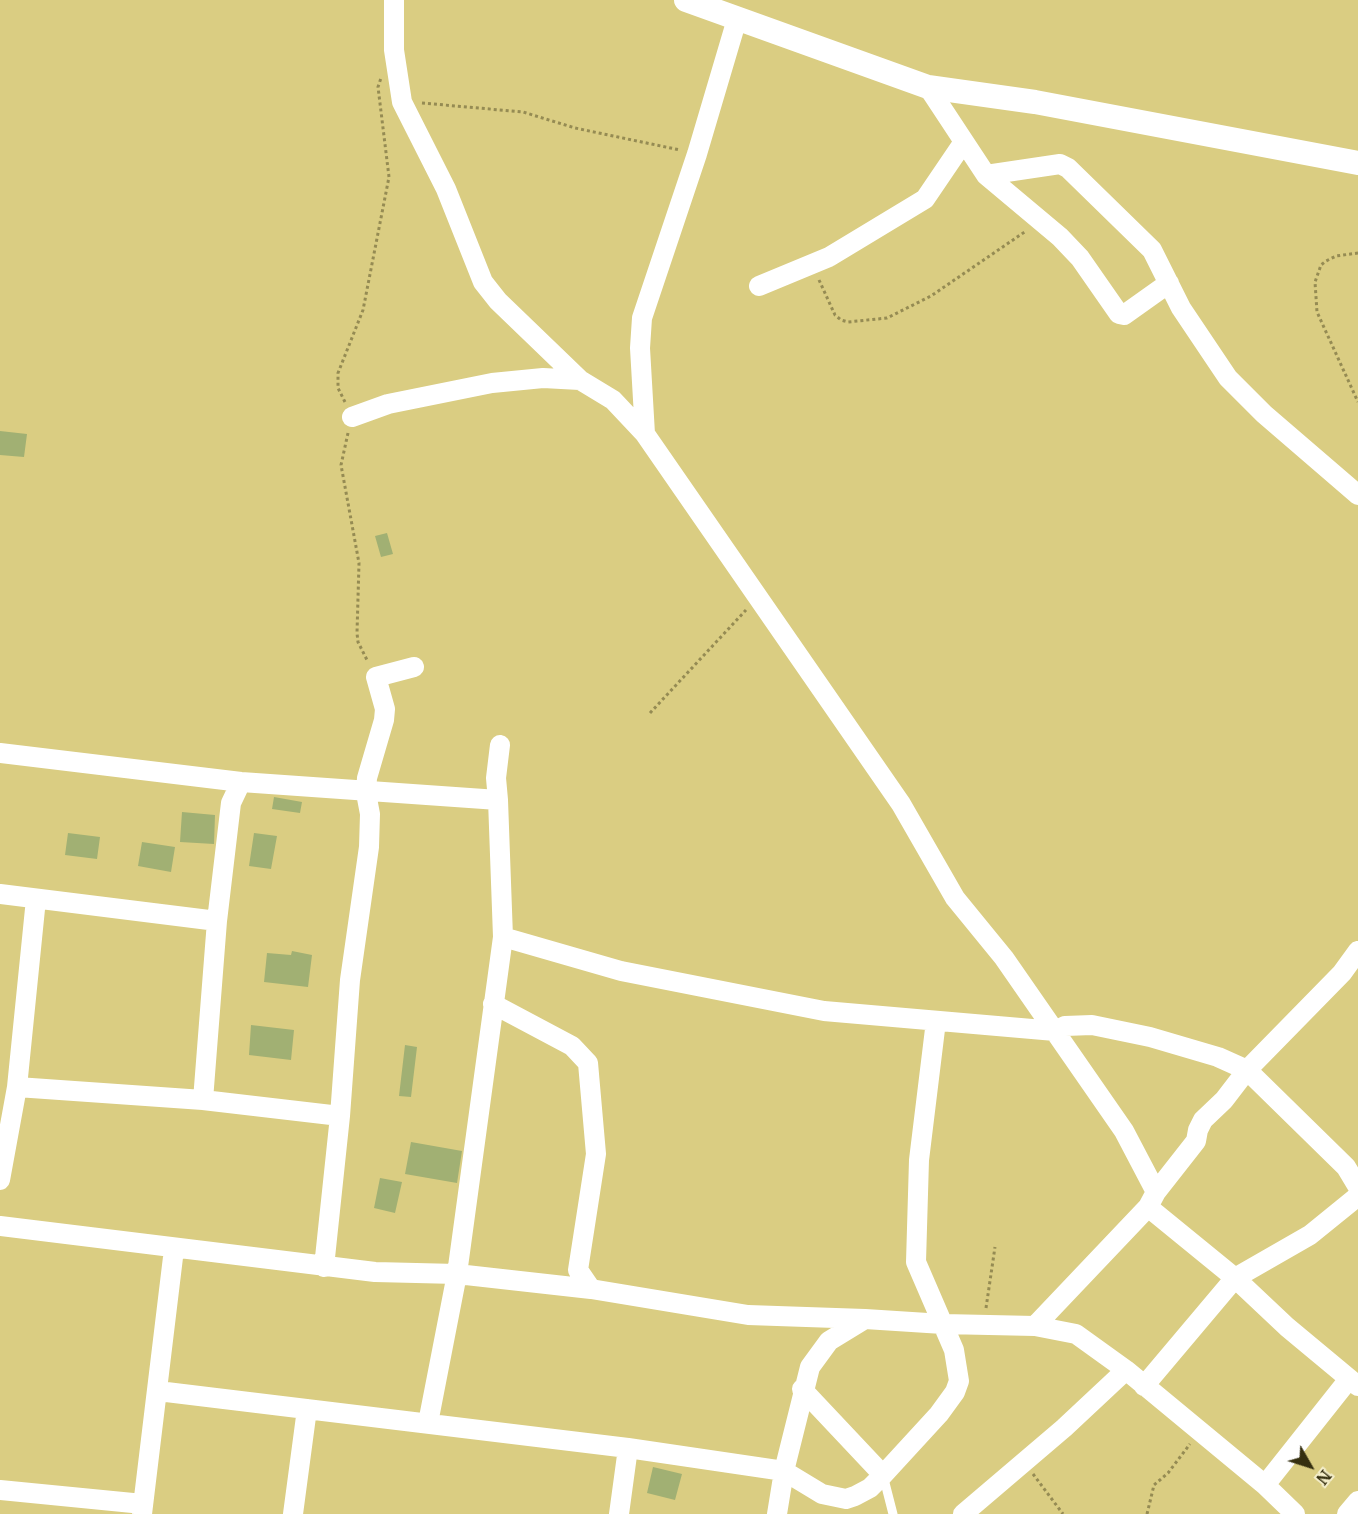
<!DOCTYPE html>
<html>
<head>
<meta charset="utf-8">
<style>
	body { margin:0 }
	#map { position:relative; width:1358px; height:1514px; overflow:hidden; background:#dacd82; font-family:Merriweather,serif }
	canvas { display:block }
	.north { position:absolute; left:1280px; top:1436px; width:60px; height:60px; -webkit-text-stroke:4px #f3edc9; paint-order:stroke; rotate:129deg; font-size:16px; font-weight:700; line-height:24px; text-align:center; color:#352f10 }
	.north::after { content:''; display:block; margin:auto; width:21px; height:27px; background:#352f10; clip-path:polygon(50% 0,100% 100%,50% 72%,0 100%) }
</style>
</head>
<body>
<div id="map">
<canvas width="1358" height="1514"></canvas>
<div class="north">N</div>
</div>
<script>
const c = document.querySelector('canvas').getContext('2d');
c.lineJoin = 'round';
function fillPath(path, color) { c.fillStyle = color; c.fill(path, 'evenodd'); }
const toPath = rows => new Path2D(rows.map(r => 'M' + r).join(''));
function strokePath(path, color, width, dash) { c.strokeStyle = color; c.lineWidth = width; c.lineCap = dash ? 'butt' : 'round'; c.setLineDash(dash || []); c.stroke(path); }
const building = toPath([
	[0,431,27,434,24,457,0,455],
	[387,533,393,554,381,557,375,536],
	[274,797,302,802,300,813,272,809],
	[182,812,215,815,214,844,180,842],
	[68,833,100,837,97,859,65,855],
	[254,833,277,836,271,869,249,866],
	[142,842,175,847,171,872,138,866],
	[292,951,312,955,308,987,264,982,267,953,291,955],
	[251,1025,294,1030,291,1060,249,1055],
	[405,1045,417,1047,411,1097,399,1096],
	[411,1142,462,1151,457,1183,405,1174],
	[380,1178,402,1182,395,1213,374,1208],
	[653,1467,682,1474,675,1500,647,1493]
]);
const path = toPath([
	[422,103,523,112,575,128,680,150],
	[1358,253,1336,256,1326,261,1321,265,1315,282,1317,312,1358,402],
	[819,280,835,315,841,320,848,322,887,318,931,296,1026,231],
	[345,402,338,388,338,373,363,310,389,177,378,87,381,78],
	[348,433,341,465,359,563,357,633,358,642,368,662],
	[650,713,746,610],
	[986,1308,995,1247],
	[1033,1474,1063,1514],
	[1147,1514,1154,1485,1168,1473,1190,1444]
]);
const service = toPath([
	[883,1475,893,1514]
]);
const minor = toPath([
	[394,0,394,50,402,102,446,189,483,282,498,301,580,380,613,400,645,434,901,804,955,898,1004,958,1124,1131,1156,1192],
	[928,87,986,175,1060,237,1080,258,1119,314,1124,315,1169,283],
	[986,175,1060,164,1068,168,1152,250,1181,308,1228,378,1264,414,1358,495],
	[759,286,829,257,925,199,963,143],
	[352,417,388,404,492,383,543,378,580,380],
	[645,434,640,348,642,318,697,154,737,19],
	[0,753,241,782,498,800,503,937,457,1274,428,1423],
	[498,800,496,778,500,745],
	[0,894,217,921],
	[503,937,621,971,824,1011,1055,1031,1065,1026,1092,1025,1150,1037,1218,1057,1247,1070,1346,1167,1358,1187],
	[493,1004,572,1046,588,1063,596,1154,578,1270,591,1289],
	[17,1087,203,1100,340,1116],
	[203,1100,217,921,231,803,241,782],
	[0,1180,17,1087,36,899],
	[1148,1207,1235,1278,1287,1327,1358,1386],
	[0,1226,375,1272,457,1274,591,1289,748,1315,865,1319],
	[324,1267,340,1116,350,980,369,847,370,814,366,793,367,778,384,720,385,709,376,677,414,667],
	[1035,1326,1148,1207,1156,1192,1196,1141,1198,1130,1203,1120,1224,1100,1247,1070,1342,973,1358,951],
	[1144,1386,1235,1278,1310,1235,1358,1196],
	[802,1389,883,1475],
	[158,1391,628,1448,784,1471,822,1494,846,1499,855,1496,870,1488,883,1475,939,1414,955,1392,959,1381,954,1350,916,1262,919,1160,936,1021],
	[1265,1485,1349,1379],
	[0,1490,143,1504],
	[142,1514,174,1249],
	[293,1514,307,1409],
	[619,1514,628,1448],
	[777,1514,784,1471,810,1367,829,1341,865,1319,943,1324,1035,1326,1076,1334,1126,1370,1265,1485,1295,1514],
	[963,1514,1064,1428,1126,1370],
	[1347,1514,1358,1501]
]);
const tertiary = toPath([
	[686,0,928,87,1035,102,1358,163]
]);
fillPath(building, '#a1b073');
strokePath(path, '#958b53', 3, [3, 3]);
strokePath(service, '#fff', 9);
strokePath(minor, '#fff', 20);
strokePath(tertiary, '#fff', 24);
</script>
</body>
</html>
